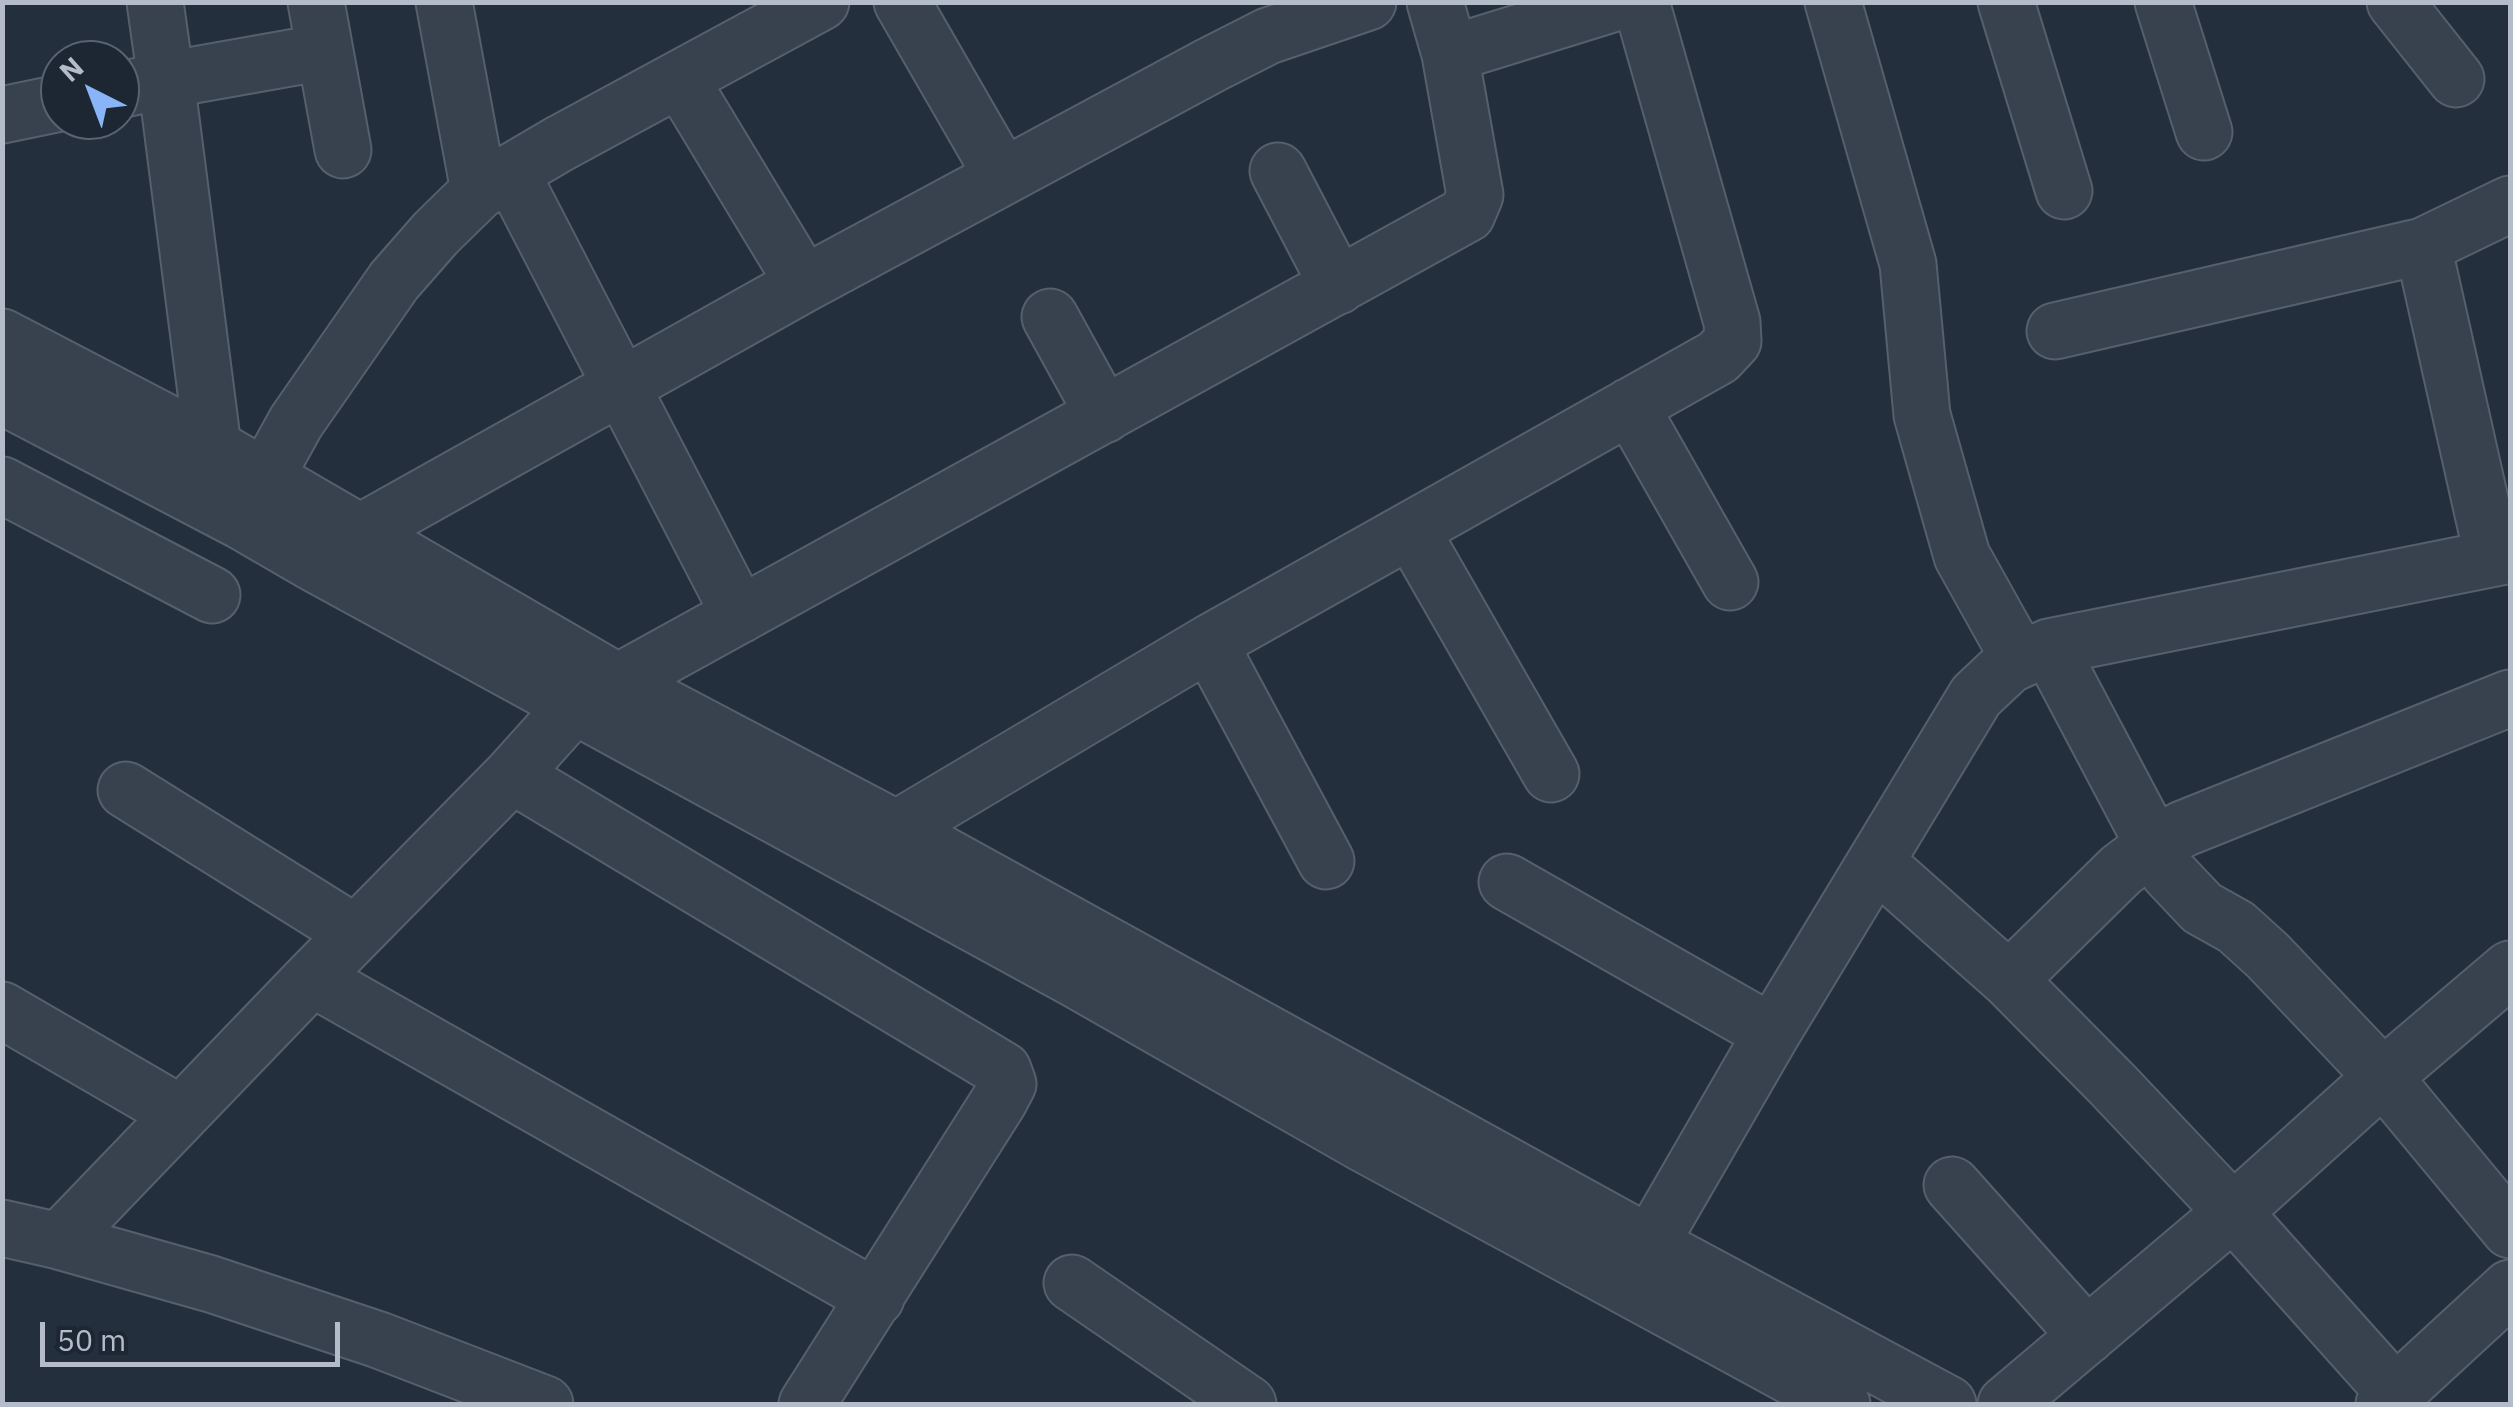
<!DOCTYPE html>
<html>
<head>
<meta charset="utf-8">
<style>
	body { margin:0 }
	#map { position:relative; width:2513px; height:1407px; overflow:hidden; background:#242f3e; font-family:"IBM Plex Sans",sans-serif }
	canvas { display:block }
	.frame { position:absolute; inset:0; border:5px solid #b4bcc9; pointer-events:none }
	.north { position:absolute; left:40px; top:40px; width:100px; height:100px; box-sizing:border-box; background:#1d2633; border:2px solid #59626f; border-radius:50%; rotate:318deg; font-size:28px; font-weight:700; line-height:40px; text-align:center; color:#b4bcc9 }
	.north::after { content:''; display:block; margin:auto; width:35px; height:45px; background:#8ab4f8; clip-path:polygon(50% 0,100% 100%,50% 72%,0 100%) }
	.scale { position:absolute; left:40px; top:1322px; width:300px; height:45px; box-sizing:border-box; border:5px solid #b4bcc9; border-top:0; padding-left:12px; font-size:30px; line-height:35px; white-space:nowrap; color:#b4bcc9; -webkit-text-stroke:8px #1d2633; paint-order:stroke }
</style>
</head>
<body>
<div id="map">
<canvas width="2513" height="1407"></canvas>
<div class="frame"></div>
<div class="north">N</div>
<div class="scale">50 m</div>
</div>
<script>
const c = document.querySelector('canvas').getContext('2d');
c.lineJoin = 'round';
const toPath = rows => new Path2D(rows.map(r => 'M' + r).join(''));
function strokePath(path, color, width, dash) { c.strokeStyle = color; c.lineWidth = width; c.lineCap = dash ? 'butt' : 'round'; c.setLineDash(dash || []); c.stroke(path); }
const minor = toPath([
	[316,2,343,150],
	[444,2,479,191],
	[902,2,1003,177],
	[1833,2,1908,264,1922,415,1962,556,2020,660],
	[2006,2,2064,191],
	[2163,2,2204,132],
	[2395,2,2456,79],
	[1450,54,1618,2],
	[680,79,804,284],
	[120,90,166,80,155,2],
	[2,115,60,103],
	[1278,171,1338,286],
	[511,173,740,615],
	[2423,246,2493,558],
	[1050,317,1104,415],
	[2055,331,2423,246,2510,204],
	[2,337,213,447,618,682,897,829,1650,1244,1948,1404],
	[2,396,241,521,310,561,1075,979,1362,1143,1842,1404],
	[1630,406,1730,582],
	[213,447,166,80,324,52],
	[2,485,212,595],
	[248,509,296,422,394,281,436,233,479,191,559,144,821,2],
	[1411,530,1551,774],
	[361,532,804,284,1211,65,1268,36,1368,2],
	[1209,643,1326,861],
	[2049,647,2168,872,2202,908,2236,927,2268,956,2383,1077,2510,1230],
	[618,682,1467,214,1475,195,1450,54,1435,2],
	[512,775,1003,1070,1008,1084,999,1101,807,1404],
	[126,790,355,933],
	[871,844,1209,643,1718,357,1733,341,1732,322,1641,2],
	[1876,862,2009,980,2112,1084,2233,1212,2396,1394],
	[1507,882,1772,1033],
	[312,978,876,1298],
	[2009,980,2121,870,2153,846,2183,829,2510,698],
	[2,1010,181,1114],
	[1952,1185,2087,1336],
	[2,1228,59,1241,211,1284,379,1340,545,1404],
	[59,1241,312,978,512,775,574,706],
	[1650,1244,1772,1033,1976,696,2009,665,2049,647,2510,555],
	[1072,1283,1248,1404],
	[2006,1404,2233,1212,2383,1077,2510,969],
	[2384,1404,2510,1288]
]);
strokePath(minor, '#565f6c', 59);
strokePath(minor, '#38414e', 55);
</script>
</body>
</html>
